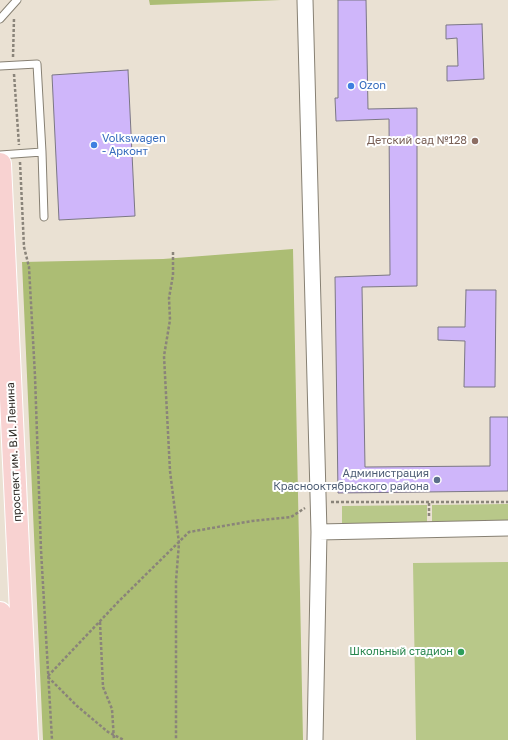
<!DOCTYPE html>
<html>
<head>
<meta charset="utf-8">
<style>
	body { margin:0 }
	canvas { display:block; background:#eae1d3 }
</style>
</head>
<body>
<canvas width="508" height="740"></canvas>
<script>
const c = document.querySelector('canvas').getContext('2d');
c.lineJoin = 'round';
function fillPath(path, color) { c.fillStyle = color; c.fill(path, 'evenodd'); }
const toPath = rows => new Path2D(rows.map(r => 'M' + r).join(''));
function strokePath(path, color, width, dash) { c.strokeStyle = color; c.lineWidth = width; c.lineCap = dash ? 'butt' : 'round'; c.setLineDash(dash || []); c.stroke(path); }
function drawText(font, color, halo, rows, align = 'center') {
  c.font = font + ' "Golos Text",sans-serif'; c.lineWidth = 4; c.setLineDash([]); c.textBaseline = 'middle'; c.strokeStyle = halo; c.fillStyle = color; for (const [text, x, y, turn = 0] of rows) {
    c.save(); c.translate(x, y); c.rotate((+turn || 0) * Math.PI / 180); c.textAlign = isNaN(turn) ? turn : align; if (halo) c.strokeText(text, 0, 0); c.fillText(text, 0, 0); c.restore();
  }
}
const green = toPath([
	[508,504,508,525,432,527,432,505],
	[427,505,427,527,342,528,342,506],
	[508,562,508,740,416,740,413,563]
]);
const forest = toPath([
	[149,0,281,0,150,5],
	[293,249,303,740,43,740,22,262,163,259]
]);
const building = toPath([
	[338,0,366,0,368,109,417,108,417,286,362,287,365,467,490,466,490,417,508,417,508,491,338,493,335,277,390,275,389,119,336,121,335,98,338,98,338,0],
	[482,24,484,79,447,81,447,66,458,66,457,38,446,39,446,25,482,24],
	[128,70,135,216,59,220,52,75,128,70],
	[466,290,496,290,495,387,464,387,465,341,438,340,438,327,465,327,466,290]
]);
const path = toPath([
	[13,57,14,18],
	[14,74,19,145],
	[20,162,24,247,29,267,35,376,41,550,52,740],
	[173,252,173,275,169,298,170,320,164,356,170,471,179,543,176,581,176,740],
	[331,502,508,502],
	[429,516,429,502],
	[100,622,103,687,112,709,114,740],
	[48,676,119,601,189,532,252,521,291,517,305,508],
	[48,677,77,706,108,732,124,740]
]);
const lane = toPath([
	[0,19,17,0],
	[0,66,37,64,42,152],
	[0,155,42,152,44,217]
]);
const street = toPath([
	[305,0,319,532,315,740],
	[319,532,508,528]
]);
const primary = toPath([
	[0,164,27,740],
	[0,613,5,740]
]);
const markers = [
	[351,86,4,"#3f7fe0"],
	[475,141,4,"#8d6e63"],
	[94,145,4,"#3f7fe0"],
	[437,480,4,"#5c6f8a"],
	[461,652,4,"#2e9e5b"]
];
const shopNames = [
	["Ozon",359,86],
	["Volkswagen",102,139],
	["- Арконт",102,152]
];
const educationNames = [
	["Детский сад №128",467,141]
];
const streetNames = [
	["проспект им. В.И. Ленина",14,452,-93]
];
const serviceNames = [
	["Администрация",429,474],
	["Краснооктябрьского района",429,487]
];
const leisureNames = [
	["Школьный стадион",453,652]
];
fillPath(green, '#b8c889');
fillPath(forest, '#acbd74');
fillPath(building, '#cfb6fa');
strokePath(building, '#7b7784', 1);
strokePath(lane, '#878073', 9);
strokePath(street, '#878073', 17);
strokePath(primary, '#fff', 24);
strokePath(path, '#8a847a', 2.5, [3, 2]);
strokePath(lane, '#fff', 7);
strokePath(street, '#fff', 15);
strokePath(primary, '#f8d2d1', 22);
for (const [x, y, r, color] of markers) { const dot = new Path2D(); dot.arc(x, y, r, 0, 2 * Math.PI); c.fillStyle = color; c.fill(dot); strokePath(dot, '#fff', 1.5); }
drawText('11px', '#366cbe', '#fff', shopNames, 'left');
drawText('11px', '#785e54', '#fff', educationNames, 'right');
drawText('11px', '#2f2b26', '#fff', streetNames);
drawText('11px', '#4e5e75', '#fff', serviceNames, 'right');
drawText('11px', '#27864d', '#fff', leisureNames, 'right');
</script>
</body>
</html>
